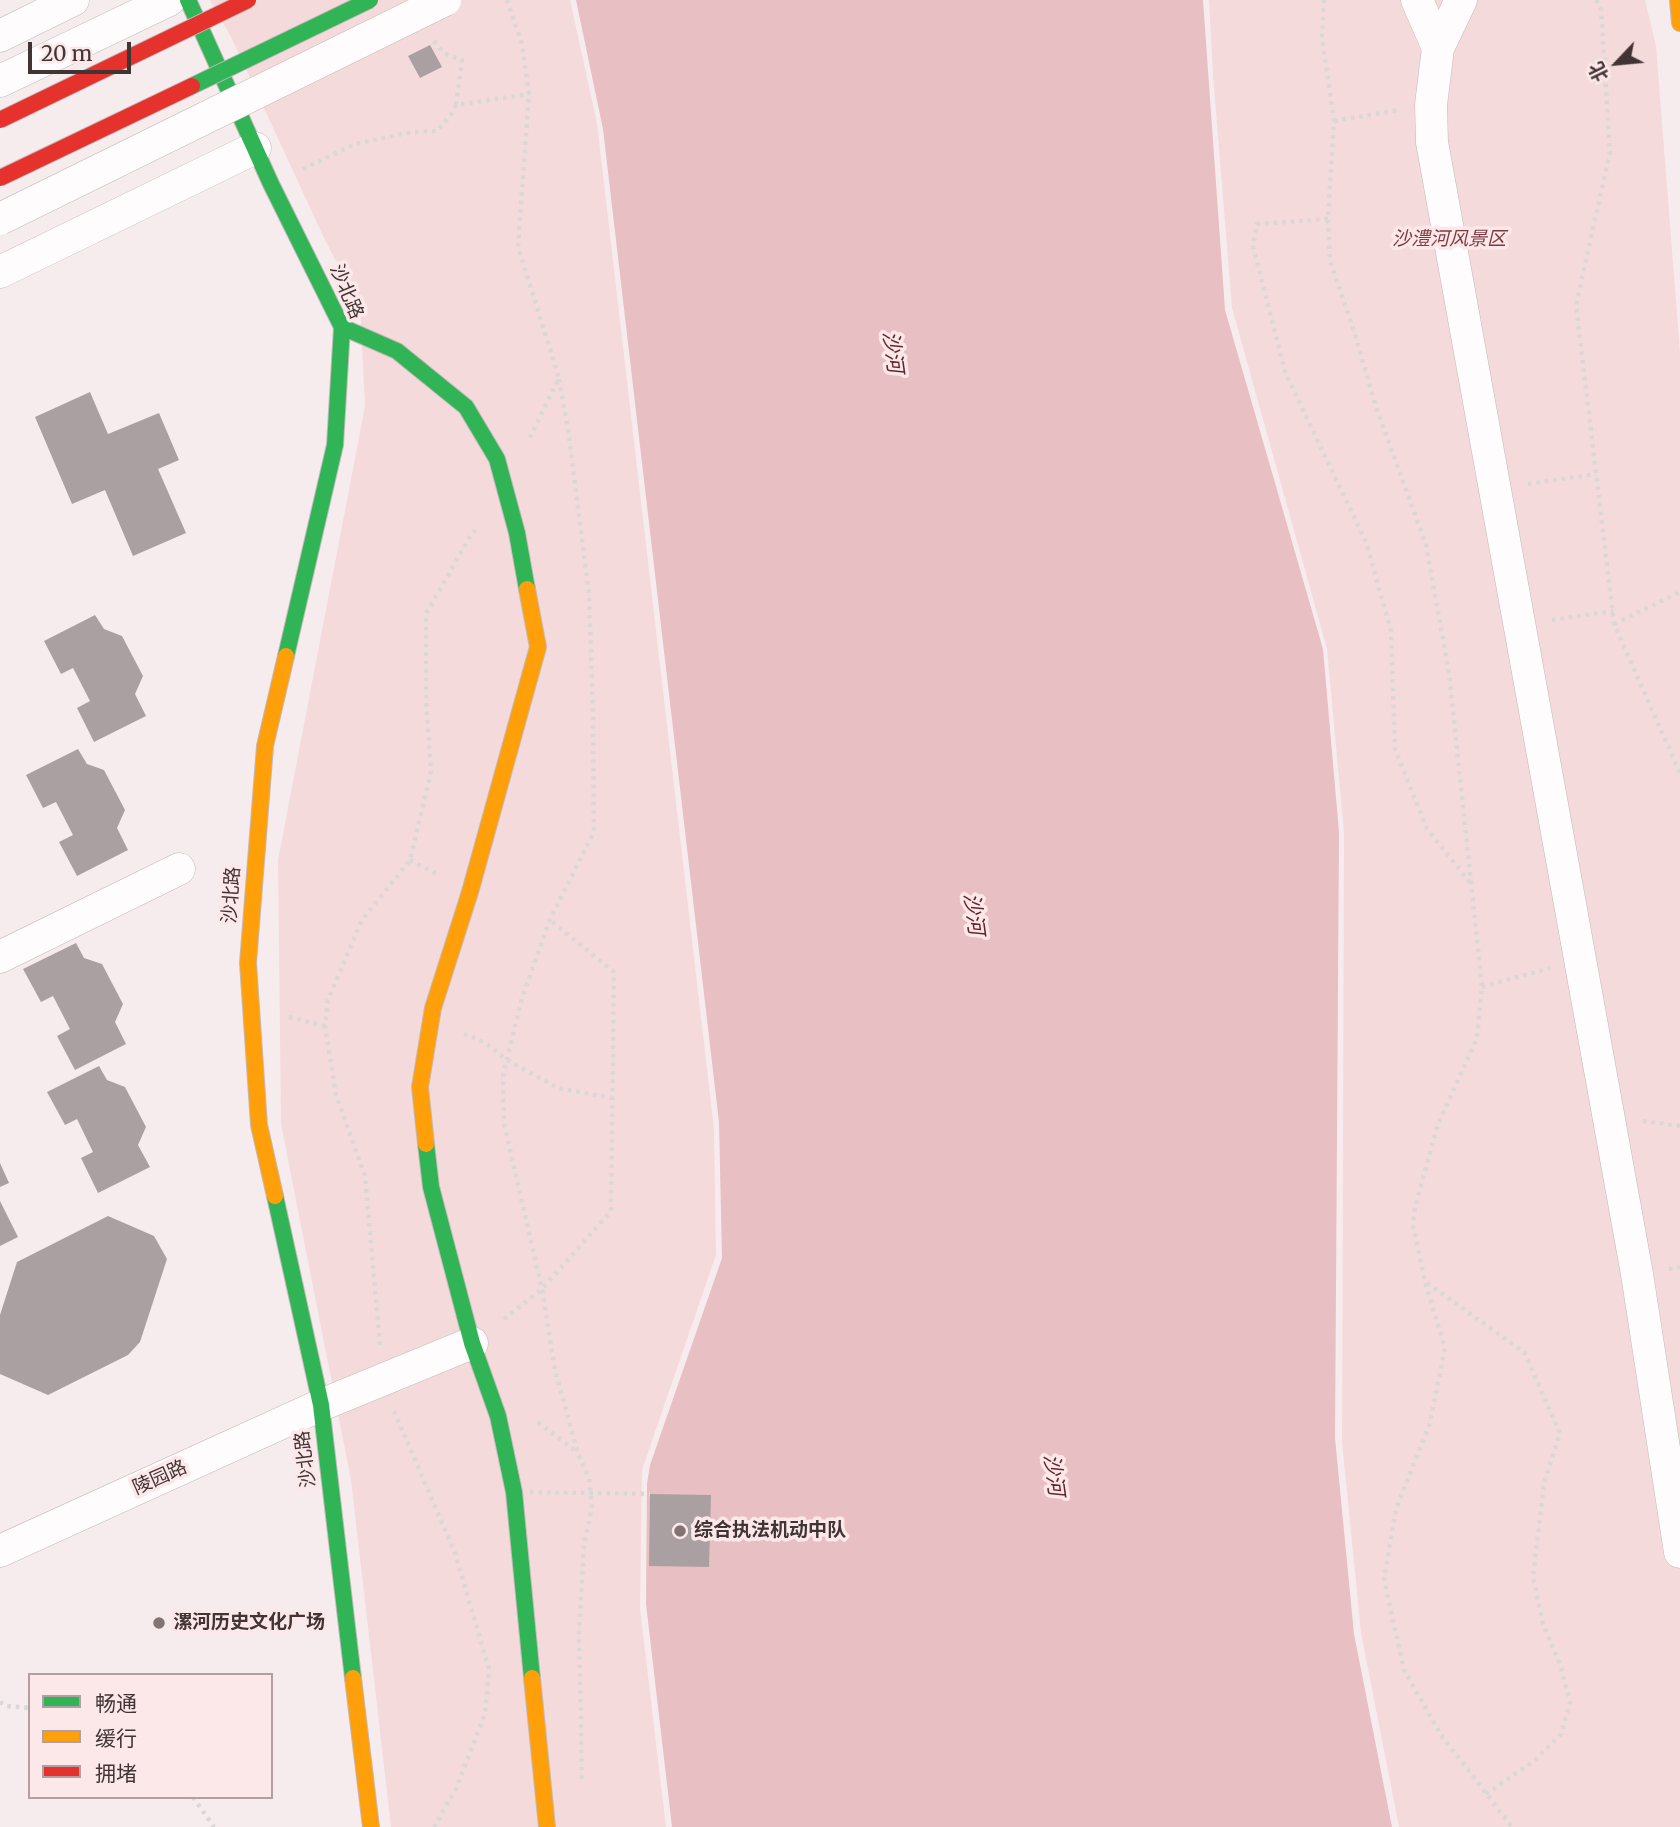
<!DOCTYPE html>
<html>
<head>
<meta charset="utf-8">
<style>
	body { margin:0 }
	#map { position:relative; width:1680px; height:1827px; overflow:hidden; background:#f7eced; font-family:Merriweather,"Noto Sans SC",serif }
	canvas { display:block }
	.legend { position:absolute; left:28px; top:1673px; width:245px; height:126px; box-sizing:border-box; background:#fce8e9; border:2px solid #b1a0a1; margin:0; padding:9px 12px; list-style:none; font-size:21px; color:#413435 }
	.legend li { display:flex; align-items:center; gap:14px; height:35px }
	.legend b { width:35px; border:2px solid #b1a0a1 }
	.north { position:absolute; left:1582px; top:28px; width:70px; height:70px; -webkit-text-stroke:5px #fce8e9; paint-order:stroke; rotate:244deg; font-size:19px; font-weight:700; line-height:28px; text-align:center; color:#413435 }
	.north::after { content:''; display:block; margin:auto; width:24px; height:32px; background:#413435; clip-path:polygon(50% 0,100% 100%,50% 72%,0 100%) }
	.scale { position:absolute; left:28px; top:42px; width:103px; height:32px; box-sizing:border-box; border:4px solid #413435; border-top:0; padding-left:9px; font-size:21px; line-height:24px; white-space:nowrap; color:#413435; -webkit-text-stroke:5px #fce8e9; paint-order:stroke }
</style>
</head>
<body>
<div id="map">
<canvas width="1680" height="1827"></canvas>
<ul class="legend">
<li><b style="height:9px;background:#30b455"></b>畅通</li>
<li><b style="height:9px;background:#ff9f0a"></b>缓行</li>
<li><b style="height:9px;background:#e5322d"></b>拥堵</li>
</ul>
<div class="north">北</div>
<div class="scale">20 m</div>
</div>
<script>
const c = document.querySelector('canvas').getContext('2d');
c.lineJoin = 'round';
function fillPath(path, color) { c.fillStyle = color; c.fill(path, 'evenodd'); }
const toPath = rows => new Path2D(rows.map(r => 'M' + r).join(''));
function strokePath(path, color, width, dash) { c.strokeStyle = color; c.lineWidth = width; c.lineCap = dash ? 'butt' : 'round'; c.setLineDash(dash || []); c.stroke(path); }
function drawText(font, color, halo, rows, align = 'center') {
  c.font = font + ' Merriweather,"Noto Sans SC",serif'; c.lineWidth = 7; c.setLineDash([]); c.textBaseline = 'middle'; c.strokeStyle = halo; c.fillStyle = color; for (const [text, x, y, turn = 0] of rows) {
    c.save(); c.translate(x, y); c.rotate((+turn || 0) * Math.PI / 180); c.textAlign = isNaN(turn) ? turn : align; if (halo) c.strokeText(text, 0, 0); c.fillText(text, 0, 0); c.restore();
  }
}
const green = toPath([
	[210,0,570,0,597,123,714,1129,716,1255,642,1470,640,1608,666,1827,391,1827,351,1480,281,1124,278,860,365,406,360,308,324,238,231,37],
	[1209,0,1645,0,1656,46,1680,352,1680,1827,1399,1827,1361,1633,1342,1442,1344,833,1327,649,1232,308,1213,75]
]);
const water = toPath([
	[576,0,1203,0,1225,310,1323,649,1339,832,1335,1438,1354,1634,1392,1827,672,1827,646,1604,647,1484,650,1465,722,1258,719,1122,603,129]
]);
const building = toPath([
	[430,45,442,67,420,78,408,56],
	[90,392,108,434,159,413,179,460,158,469,186,533,133,556,105,490,72,504,35,417],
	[95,615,104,629,122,636,143,676,135,694,146,716,94,742,77,708,90,701,73,668,61,674,44,641],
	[78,749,87,764,104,770,125,810,117,828,128,850,77,876,59,842,73,835,56,802,43,808,26,775],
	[76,943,84,958,102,964,123,1004,115,1022,126,1044,75,1070,57,1036,70,1029,53,996,41,1002,23,969],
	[99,1066,107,1080,125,1087,146,1127,138,1145,150,1167,98,1193,81,1158,93,1152,77,1119,65,1125,47,1092],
	[0,1163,9,1183,0,1187],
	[0,1201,18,1237,0,1246],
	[108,1216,154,1236,167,1259,140,1342,128,1355,48,1395,0,1374,0,1315,17,1262],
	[650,1494,711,1495,709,1567,649,1566]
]);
const path = toPath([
	[507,0,522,44,529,94,518,247,559,378,528,441],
	[1324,0,1322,37,1334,121,1328,219,1330,261,1354,331,1376,407,1426,545,1449,673,1482,987,1477,1038,1438,1124,1415,1207,1413,1225,1425,1282,1445,1348,1430,1423,1396,1509,1384,1579,1404,1670,1441,1735,1512,1827],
	[1596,0,1601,9,1610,152,1576,305,1614,624,1680,773],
	[434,41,444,53,462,60,456,105],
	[1334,121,1399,110],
	[303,169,355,144,412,132,437,131,451,115,456,105,529,94],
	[1328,219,1257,224,1253,246,1285,372,1366,542,1391,631,1395,749,1427,829,1471,884],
	[559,379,568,429,589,594,593,712,594,832,550,919,522,998,503,1075,504,1124,542,1289,555,1370,578,1454,589,1478,592,1506,584,1545,579,1633,582,1781],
	[1528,484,1596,474],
	[1552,620,1613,611],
	[1614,624,1680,592],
	[410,860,437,874],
	[1482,987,1550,968],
	[289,1017,325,1026],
	[464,1034,484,1042,507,1060,558,1088,612,1098],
	[1643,1121,1680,1126],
	[1669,1269,1680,1267],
	[1427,1283,1524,1352,1560,1433,1544,1483,1533,1577,1543,1624,1561,1667,1570,1702,1561,1734,1535,1760,1486,1794],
	[504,1319,542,1289,611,1211,614,972,550,920],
	[380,1345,365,1176,336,1095,325,1026,328,1000,362,920,410,860,431,771,426,701,426,614,469,538,478,527],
	[394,1411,455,1553,489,1669,485,1714,456,1789,434,1827],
	[538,1422,578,1453],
	[0,1702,6,1706,30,1708],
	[193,1797,214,1827]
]);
const street = toPath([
	[1417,0,1438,48],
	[1461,0,1438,48,1431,105,1432,142,1637,1274,1680,1552],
	[0,36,73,0],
	[0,81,169,0],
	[0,272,255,148],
	[0,957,179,869],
	[0,1551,321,1405,472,1343]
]);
const fast = toPath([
	[188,0,271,184,342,327,335,445,286,656],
	[342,327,397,351,466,407,497,459,517,533,527,589],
	[426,1144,431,1187,472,1343,498,1416,514,1492,532,1678],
	[275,1196,321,1405,353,1678]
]);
const slow = toPath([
	[1678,0,1680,23],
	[426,1144,420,1087,433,1008,470,892,538,647,527,589],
	[275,1196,259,1125,248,963,265,746,286,656],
	[353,1678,371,1827],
	[532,1678,547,1827]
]);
const pathBridge = toPath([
	[530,1492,650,1494]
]);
const streetBridge = toPath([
	[0,219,445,0]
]);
const fastBridge = toPath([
	[192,86,370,0]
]);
const jamBridge = toPath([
	[0,120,248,0],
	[0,178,192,86]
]);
const markers = [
	[680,1531,7,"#817475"],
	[159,1623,7,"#817475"]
];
const parkNames = [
	["沙澧河风景区",1449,240]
];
const streetNames = [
	["沙北路",346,292,67],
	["沙北路",232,895,-86],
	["沙北路",306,1459,-97],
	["陵园路",160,1478,-24]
];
const poiNames = [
	["综合执法机动中队",694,1531],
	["漯河历史文化广场",173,1623]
];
const waterNames = [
	["沙河",892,352,82],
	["沙河",973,914,82],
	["沙河",1053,1475,82]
];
fillPath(green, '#f5dadc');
fillPath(water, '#e8bfc2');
fillPath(building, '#aaa0a1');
strokePath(street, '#c4baba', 33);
strokePath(fast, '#c4baba', 18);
strokePath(slow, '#c4baba', 18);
strokePath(path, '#dad7d7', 4.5, [3.5, 5]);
strokePath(street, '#fefcfc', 32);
strokePath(fast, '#30b455', 16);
strokePath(slow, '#ff9f0a', 16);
strokePath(streetBridge, '#c4baba', 33, []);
strokePath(fastBridge, '#c4baba', 18, []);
strokePath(jamBridge, '#c4baba', 18, []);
strokePath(pathBridge, '#dad7d7', 4.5, [3.5, 5]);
strokePath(streetBridge, '#fefcfc', 32);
strokePath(fastBridge, '#30b455', 16);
strokePath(jamBridge, '#e5322d', 16);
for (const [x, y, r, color] of markers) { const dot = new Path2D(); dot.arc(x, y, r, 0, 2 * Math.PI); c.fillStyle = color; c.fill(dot); strokePath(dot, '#fce8e9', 2.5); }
drawText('italic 19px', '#7d3b41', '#fce8e9', parkNames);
drawText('19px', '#413435', '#fce8e9', streetNames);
drawText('bold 19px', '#413435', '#fce8e9', poiNames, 'left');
drawText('italic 21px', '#63232b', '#fce8e9', waterNames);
</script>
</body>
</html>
